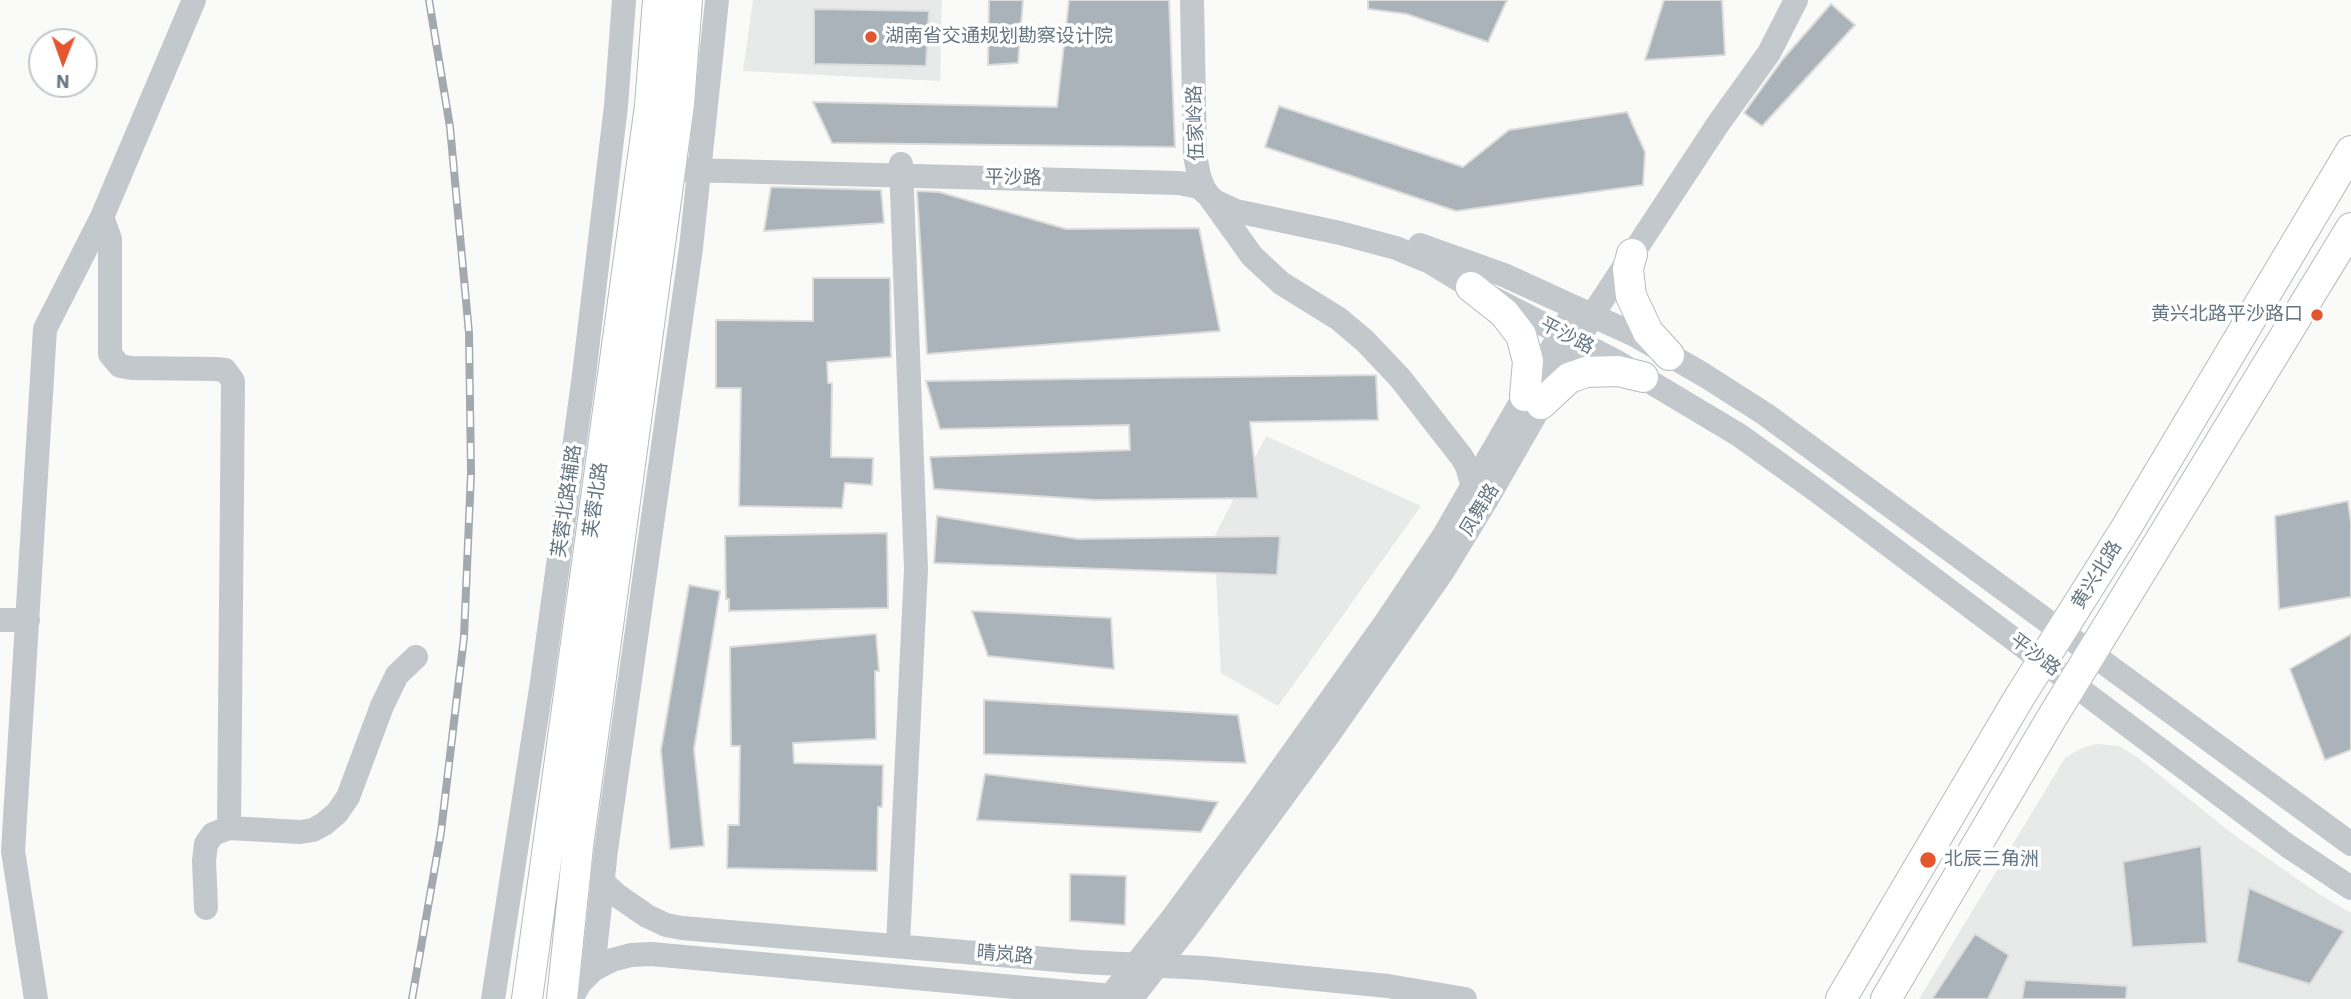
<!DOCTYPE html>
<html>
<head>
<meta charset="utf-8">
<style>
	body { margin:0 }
	#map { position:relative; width:2351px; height:999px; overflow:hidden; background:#fafaf8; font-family:"IBM Plex Sans",sans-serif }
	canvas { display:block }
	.north { position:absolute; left:28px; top:28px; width:70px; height:70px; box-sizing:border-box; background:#fff; border:2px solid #c1c8cd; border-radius:50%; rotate:181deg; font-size:19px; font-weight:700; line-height:28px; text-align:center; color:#657683 }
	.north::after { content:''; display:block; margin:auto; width:24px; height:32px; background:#e4572e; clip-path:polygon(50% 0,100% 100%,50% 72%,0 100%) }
</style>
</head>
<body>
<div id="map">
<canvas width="2351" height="999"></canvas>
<div class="north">N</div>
</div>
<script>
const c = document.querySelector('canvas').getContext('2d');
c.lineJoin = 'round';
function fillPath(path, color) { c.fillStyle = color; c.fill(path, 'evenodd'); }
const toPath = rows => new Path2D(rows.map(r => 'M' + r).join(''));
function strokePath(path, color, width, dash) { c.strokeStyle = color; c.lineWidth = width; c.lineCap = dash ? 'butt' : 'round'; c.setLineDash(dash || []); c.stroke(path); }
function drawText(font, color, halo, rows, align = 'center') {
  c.font = font + ' "IBM Plex Sans","Noto Sans SC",sans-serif'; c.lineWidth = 7; c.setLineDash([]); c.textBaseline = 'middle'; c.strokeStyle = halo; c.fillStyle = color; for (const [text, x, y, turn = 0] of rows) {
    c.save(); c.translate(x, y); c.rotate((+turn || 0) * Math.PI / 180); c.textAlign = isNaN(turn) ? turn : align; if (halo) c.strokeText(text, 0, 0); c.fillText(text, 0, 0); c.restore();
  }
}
const built = toPath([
	[753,0,942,0,940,81,743,71],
	[1266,436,1421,506,1278,706,1221,673,1214,537],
	[2096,744,2119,746,2137,757,2234,835,2319,894,2351,913,2351,999,1919,999,2065,758,2082,748]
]);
const building = toPath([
	[989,0,1023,0,1018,63,988,65,989,0],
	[1069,0,1169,0,1175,147,832,143,813,102,1057,107,1069,0],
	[1368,0,1507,0,1488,42,1407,14,1368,9,1368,0],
	[1664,0,1722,0,1725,55,1645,60,1664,0],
	[1831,4,1855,25,1762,126,1744,113,1783,59,1831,4],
	[814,9,929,11,926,66,814,64,814,9],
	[1279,106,1463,167,1509,130,1627,112,1645,152,1643,185,1456,211,1265,147,1279,106],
	[771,187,881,190,884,223,764,231,771,187],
	[917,191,939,192,1066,229,1199,228,1220,331,927,354,917,191],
	[813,278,890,278,891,357,827,362,828,383,832,383,831,457,873,458,872,485,845,483,842,508,739,506,741,388,716,388,716,320,813,321,813,278],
	[1376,375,1378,420,1250,422,1258,498,1096,500,934,489,930,457,1130,450,1129,425,940,429,926,381,1376,375],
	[2348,501,2351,523,2351,597,2279,609,2275,516,2348,501],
	[937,516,1078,539,1280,536,1277,575,934,563,937,516],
	[887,533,888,608,729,611,729,599,726,599,725,536,887,533],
	[689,585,720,591,694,749,704,846,670,849,661,750,689,585],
	[972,611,1111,618,1114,669,988,656,972,611],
	[876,634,879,671,875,671,876,739,793,743,794,763,883,765,882,807,878,807,877,871,727,868,728,825,739,825,740,746,731,746,730,647,876,634],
	[2351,634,2351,750,2325,760,2290,669,2351,634],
	[984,700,1238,715,1246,763,984,754,984,700],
	[985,774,1218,802,1201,832,977,820,985,774],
	[2201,846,2207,943,2132,947,2123,862,2201,846],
	[1070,874,1126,876,1125,925,1070,921,1070,874],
	[2249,888,2344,931,2310,984,2237,962,2249,888],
	[1975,934,2009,955,1988,999,1932,999,1975,934],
	[2025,980,2127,986,2126,999,2022,999,2025,980]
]);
const minor = toPath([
	[1192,0,1195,155,1199,176,1204,189,1252,256,1281,283,1339,319,1365,341,1400,378,1461,456,1467,466,1473,487],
	[652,169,1179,183,1199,187,1216,202,1236,211,1340,233,1396,248,1430,262,1471,287,1617,362,1739,435,1817,491,2288,846,2351,888],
	[102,217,110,239,110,354,114,359,120,366,132,368,216,369,225,370,233,381,229,828],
	[1420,245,1504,275,1635,335,1704,375,1765,414,2351,844],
	[0,620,28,620],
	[594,874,618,896,647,916,666,925,682,928,1082,962,1204,968,1388,986,1465,999],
	[206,908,204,861,206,844,213,834,229,828,300,832,313,830,324,824,337,813,348,797,382,706,397,675,416,657],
	[898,945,916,569,901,164],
	[593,970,606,850,691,248,717,0],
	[36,999,13,851,45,329,102,217,194,0],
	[493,999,542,682,584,375,616,106,624,0],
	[571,999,580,983,593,970,612,960,631,955,651,954,1124,997],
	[1108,999,1171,920,1249,814,1386,622,1443,537,1569,319],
	[1131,999,1189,925,1324,741,1443,571,1487,499,1593,314,1718,124,1769,53,1796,0]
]);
const major = toPath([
	[1632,254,1628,269,1631,296,1648,332,1669,355],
	[1471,287,1504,313,1521,335,1528,361,1525,396],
	[1541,404,1569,378,1586,372,1618,371,1643,377],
	[527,999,650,106,658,0],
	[562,999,578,846,679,104,687,0],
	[1841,999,2019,698,2126,528,2351,151],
	[1886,999,2051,719,2351,228]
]);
const rail = toPath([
	[412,999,441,832,464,637,471,473,469,333,450,127,429,0]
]);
const markers = [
	[871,37,7,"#e4572e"],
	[2317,315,7,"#e4572e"],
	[1928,860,9,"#e4572e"]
];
const poiNames = [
	["湖南省交通规划勘察设计院",885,37],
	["黄兴北路平沙路口",2303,315,"right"],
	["北辰三角洲",1944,860]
];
const streetNames = [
	["伍家岭路",1196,123,-92],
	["平沙路",1013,178,1],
	["平沙路",1567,336,27],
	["芙蓉北路",596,500,-82],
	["芙蓉北路辅路",567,501,-82],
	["凤舞路",1480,510,-59],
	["黄兴北路",2097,575,-58],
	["平沙路",2035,655,37],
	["晴岚路",1005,955,5]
];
fillPath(built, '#e8e9e9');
fillPath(building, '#aab3b9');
strokePath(building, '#dcdcda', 2);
strokePath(major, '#b5babe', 32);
strokePath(minor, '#c3c8cc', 24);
strokePath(major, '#fff', 30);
strokePath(rail, '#a2aab0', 8);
strokePath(rail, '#fff', 5, [16]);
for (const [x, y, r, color] of markers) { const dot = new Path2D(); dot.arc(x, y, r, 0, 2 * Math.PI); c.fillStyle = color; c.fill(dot); strokePath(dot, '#fff', 2.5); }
drawText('19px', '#657683', '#fff', poiNames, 'left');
drawText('19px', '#657683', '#fff', streetNames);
</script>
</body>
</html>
